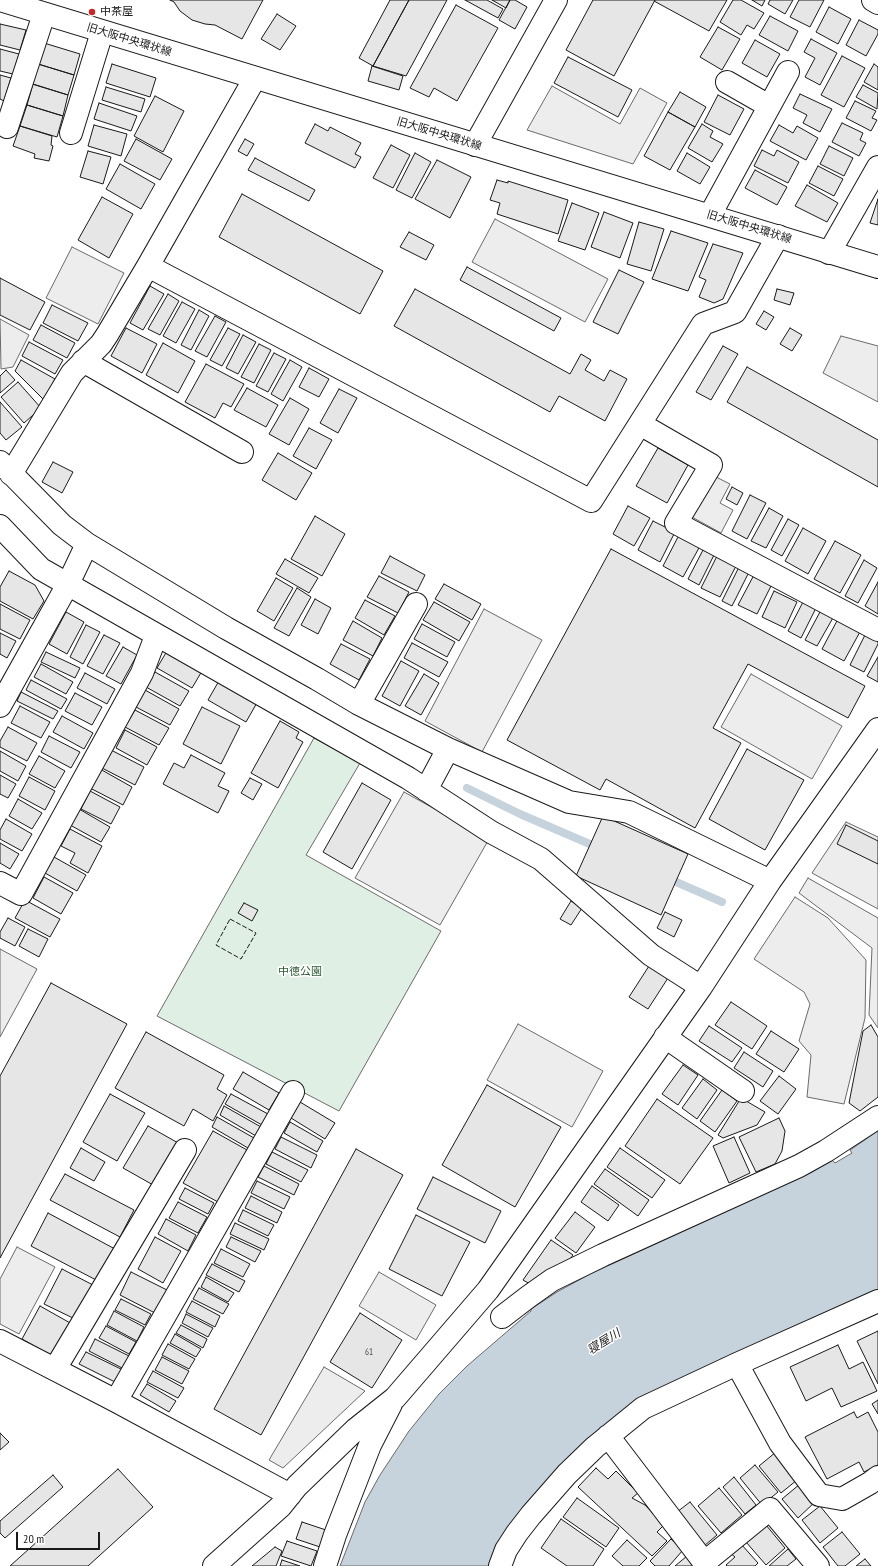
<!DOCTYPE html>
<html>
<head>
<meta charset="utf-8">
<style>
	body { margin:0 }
	#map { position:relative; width:878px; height:1566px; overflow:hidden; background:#fff; font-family:"PT Sans Narrow",sans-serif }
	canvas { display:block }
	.scale { position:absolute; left:16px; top:1532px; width:84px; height:18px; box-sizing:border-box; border:2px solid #1a1a1a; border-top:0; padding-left:5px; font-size:12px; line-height:14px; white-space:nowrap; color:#1a1a1a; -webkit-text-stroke:3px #fff; paint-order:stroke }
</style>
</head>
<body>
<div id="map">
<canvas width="878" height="1566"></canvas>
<div class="scale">20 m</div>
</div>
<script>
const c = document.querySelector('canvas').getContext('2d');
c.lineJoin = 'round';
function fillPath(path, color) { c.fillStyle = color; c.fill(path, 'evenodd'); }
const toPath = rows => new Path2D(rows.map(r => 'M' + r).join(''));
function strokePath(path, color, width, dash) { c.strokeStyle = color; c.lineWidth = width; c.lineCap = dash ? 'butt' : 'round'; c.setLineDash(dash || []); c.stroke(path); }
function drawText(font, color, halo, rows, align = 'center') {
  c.font = font + ' "PT Sans Narrow","Noto Sans JP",sans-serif'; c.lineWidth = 3; c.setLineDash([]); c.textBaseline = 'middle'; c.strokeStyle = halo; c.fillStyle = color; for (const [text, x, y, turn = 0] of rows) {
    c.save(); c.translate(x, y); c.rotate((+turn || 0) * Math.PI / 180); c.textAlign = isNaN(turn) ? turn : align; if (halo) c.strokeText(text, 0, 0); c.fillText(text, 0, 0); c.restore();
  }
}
const green = toPath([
	[314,738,360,763,306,855,441,931,339,1111,157,1016,314,738]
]);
const parking = toPath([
	[552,86,620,124,640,88,667,103,633,164,527,130,552,86],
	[495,219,608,279,585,322,472,262,495,219],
	[72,247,124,273,98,324,46,298,72,247],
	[0,319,29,335,13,367,1,369,0,319],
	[841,336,878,346,878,402,823,373,841,336],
	[712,475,730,484,720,503,733,510,721,533,690,516,712,475],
	[484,609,542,640,482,752,425,721,484,609],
	[751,674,842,726,812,779,721,727,751,674],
	[404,792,489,839,440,925,355,878,404,792],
	[846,822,878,837,878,909,812,873,846,822],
	[808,878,878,918,878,1028,869,1015,872,948,799,893,808,878],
	[795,897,828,918,866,960,865,1018,844,1104,807,1097,811,1055,799,1041,810,1004,804,992,754,959,795,897],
	[0,949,37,969,0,1037,0,949],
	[518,1024,603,1071,572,1127,487,1080,518,1024],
	[17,1247,55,1267,19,1334,0,1324,0,1279,17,1247],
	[379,1272,436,1305,416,1340,359,1306,379,1272],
	[324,1367,365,1391,283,1468,269,1460,324,1367]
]);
const water = toPath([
	[878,1131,878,1292,652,1393,499,1546,489,1566,340,1566,365,1502,380,1475,409,1431,439,1394,467,1366,531,1311,531,1309,557,1292,590,1274,812,1172,832,1160,835,1163,852,1153,850,1150,878,1131]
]);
const stream = toPath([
	[467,788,520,814,599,848],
	[667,878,722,902]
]);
const building = toPath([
	[170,0,263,0,242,39,215,25,205,24,192,20,180,11,174,2,170,0],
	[390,0,409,0,373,66,359,58,390,0],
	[409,0,447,0,406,76,373,66,409,0],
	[465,0,487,0,503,9,498,18,465,0],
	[492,0,510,0,506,8,492,0],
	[510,0,515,0,527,7,515,29,499,20,510,0],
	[593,0,655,0,614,76,566,50,593,0],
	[655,0,727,0,709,31,654,1,655,0],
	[733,0,741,0,764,13,754,29,747,25,741,35,720,22,733,0],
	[752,0,765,0,762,6,752,0],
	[770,0,793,0,785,14,768,4,770,0],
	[799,0,824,0,810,27,790,17,799,0],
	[456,5,498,28,457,101,434,88,429,97,410,88,456,5],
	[829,7,851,19,838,44,816,32,829,7],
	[277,14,296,26,280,50,261,39,277,14],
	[770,16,798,31,788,51,759,35,770,16],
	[859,20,878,30,878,34,866,56,846,45,859,20],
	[0,24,26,30,20,50,0,45,0,24],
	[718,27,740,39,722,70,700,57,718,27],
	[811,39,837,53,820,85,805,77,815,58,804,52,811,39],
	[755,40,780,54,767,77,742,63,755,40],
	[44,43,80,54,74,75,38,64,44,43],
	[0,49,19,54,13,74,0,71,0,49],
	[842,56,865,68,844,107,821,95,842,56],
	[568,57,632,90,618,117,554,83,568,57],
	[38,64,74,75,68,95,32,84,38,64],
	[112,64,156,78,150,97,106,83,112,64],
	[874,64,878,67,878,90,864,82,874,64],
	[372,66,403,76,399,90,368,81,372,66],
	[0,75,11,78,4,101,0,99,0,75],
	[33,84,68,95,63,116,27,105,33,84],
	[863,85,878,93,877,109,856,97,863,85],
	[106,87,145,99,141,112,102,100,106,87],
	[680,92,706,107,695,127,668,112,680,92],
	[800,94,832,109,820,132,803,123,807,115,793,108,800,94],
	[718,95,744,109,730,135,704,122,718,95],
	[155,96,184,111,163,152,134,136,155,96],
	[855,101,876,111,872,118,877,120,871,131,846,118,855,101],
	[99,103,137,116,131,131,94,119,99,103],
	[27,105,63,116,57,137,20,126,27,105],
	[668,112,695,127,670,170,644,156,668,112],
	[842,123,863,133,860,140,866,143,859,156,832,142,842,123],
	[315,124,328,131,330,127,361,143,355,154,361,157,355,168,305,143,315,124],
	[702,124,713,131,710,137,723,144,712,162,688,148,702,124],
	[94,125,127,134,121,156,88,146,94,125],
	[779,125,793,133,797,126,818,138,806,160,770,141,779,125],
	[20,126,52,136,51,145,53,146,49,161,34,158,35,154,13,146,20,126],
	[136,139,172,159,160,180,124,161,136,139],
	[245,139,254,144,247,156,238,151,245,139],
	[391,145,410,155,393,188,373,178,391,145],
	[829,146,853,158,844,176,820,164,829,146],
	[762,150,774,156,777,150,799,162,788,183,754,166,762,150],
	[88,151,111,157,103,184,80,177,88,151],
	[415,153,431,162,412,198,396,190,415,153],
	[687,153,710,167,700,184,677,171,687,153],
	[255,158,315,190,309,201,248,170,255,158],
	[437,160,471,177,450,218,415,199,437,160],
	[120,164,155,184,141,209,106,189,120,164],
	[818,166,843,179,834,196,809,183,818,166],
	[755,170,787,187,777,205,745,188,755,170],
	[497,180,508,183,508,181,568,200,558,234,497,214,500,203,490,200,497,180],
	[807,185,838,203,827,222,795,206,807,185],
	[242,194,383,271,360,314,219,237,242,194],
	[102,197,133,214,109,258,78,240,102,197],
	[878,199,878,225,870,223,878,199],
	[572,203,599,213,585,250,558,241,572,203],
	[604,212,633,223,620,258,591,247,604,212],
	[639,222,664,229,651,271,627,264,639,222],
	[671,231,708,243,688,291,652,279,671,231],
	[409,232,434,245,426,260,400,247,409,232],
	[713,244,743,253,723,299,714,303,699,297,706,280,699,277,713,244],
	[467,267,561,318,554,331,460,280,467,267],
	[619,270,644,282,618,334,593,322,619,270],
	[0,278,45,302,30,330,0,315,0,278],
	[150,286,164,294,143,330,130,323,150,286],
	[415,289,570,374,581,354,591,360,585,370,604,381,610,370,627,379,605,421,559,396,550,412,394,326,415,289],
	[777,289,794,293,790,305,774,300,777,289],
	[168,294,179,301,160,335,148,329,168,294],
	[182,302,195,309,176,343,163,336,182,302],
	[52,305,88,323,78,341,43,323,52,305],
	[199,310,209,316,191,350,181,345,199,310],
	[764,311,774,317,766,330,756,324,764,311],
	[215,316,226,322,207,357,195,351,215,316],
	[41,325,75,343,67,358,33,340,41,325],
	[126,328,157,344,142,373,111,356,126,328],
	[228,328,240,334,222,366,210,360,228,328],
	[790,328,802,335,792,351,780,344,790,328],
	[243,335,256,342,238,374,226,368,243,335],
	[29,342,63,360,55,374,22,356,29,342],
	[163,343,195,361,178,393,146,375,163,343],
	[259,344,271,350,254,383,241,377,259,344],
	[723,346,738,354,711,400,696,392,723,346],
	[274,353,286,359,268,392,256,386,274,353],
	[21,360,55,379,44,400,15,371,21,360],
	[290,360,302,367,283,401,271,394,290,360],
	[206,364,244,384,231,407,223,403,215,418,185,402,206,364],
	[747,367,878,440,878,487,727,402,747,367],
	[309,368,329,379,319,397,299,387,309,368],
	[6,370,15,380,0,393,0,376,6,370],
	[18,382,41,408,24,423,1,397,18,382],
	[247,388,278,405,266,427,234,410,247,388],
	[339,389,357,398,338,433,320,423,339,389],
	[290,398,309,409,289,445,269,434,290,398],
	[0,402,22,427,6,440,0,433,0,402],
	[309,428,332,440,316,469,293,456,309,428],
	[658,448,688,465,667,503,636,486,658,448],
	[278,453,312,473,296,500,262,480,278,453],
	[53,462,73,472,62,493,42,482,53,462],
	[732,487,743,493,737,505,726,499,732,487],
	[750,495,766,503,747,539,732,531,750,495],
	[628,506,650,518,634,546,613,534,628,506],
	[769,508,783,516,766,548,751,541,769,508],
	[315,516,345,534,322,576,291,559,315,516],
	[788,519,799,525,782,556,771,550,788,519],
	[653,521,675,532,660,562,638,550,653,521],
	[803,528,826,541,808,574,785,561,803,528],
	[679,535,700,546,683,577,663,566,679,535],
	[835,541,861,555,840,593,814,579,835,541],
	[611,549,865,686,848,718,748,664,713,728,741,743,695,828,606,779,600,790,507,740,611,549],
	[703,550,714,555,699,585,688,579,703,550],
	[390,556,425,575,417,591,381,573,390,556],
	[717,556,736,566,720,597,701,588,717,556],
	[285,559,318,578,309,593,276,574,285,559],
	[864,560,877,568,858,603,845,596,864,560],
	[739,567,749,572,732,606,722,601,739,567],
	[9,571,35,585,44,601,33,619,0,601,0,587,9,571],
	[754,575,772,584,757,614,738,605,754,575],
	[379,576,409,592,398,613,367,597,379,576],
	[276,578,293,588,274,621,257,611,276,578],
	[878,582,878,614,865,606,878,582],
	[444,584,481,604,472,620,435,599,444,584],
	[297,588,311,597,289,636,274,628,297,588],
	[774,591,797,602,785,628,762,617,774,591],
	[315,599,331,608,318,634,301,625,315,599],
	[365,600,395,616,384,635,355,618,365,600],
	[434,602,470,622,459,641,423,620,434,602],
	[803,602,816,608,801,638,788,631,803,602],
	[0,604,30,620,20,639,0,629,0,604],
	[821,610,834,616,817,646,805,640,821,610],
	[66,612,84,622,67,654,49,644,66,612],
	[838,619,861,630,844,661,822,649,838,619],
	[353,621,382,638,373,656,343,640,353,621],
	[422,624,455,642,447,657,414,639,422,624],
	[86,625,100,632,83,664,70,657,86,625],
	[0,633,16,641,7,658,0,654,0,633],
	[104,635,120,643,103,674,87,666,104,635],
	[865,635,878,641,878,644,864,672,850,665,865,635],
	[412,643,448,662,439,677,404,658,412,643],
	[341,644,370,659,359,680,330,664,341,644],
	[123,647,137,655,121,684,106,676,123,647],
	[167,651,202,671,192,688,157,668,167,651],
	[46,652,80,668,75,678,41,662,46,652],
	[878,657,878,682,867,676,878,657],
	[401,661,419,671,400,706,382,696,401,661],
	[41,664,73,682,66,694,34,677,41,664],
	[155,672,189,691,180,706,146,687,155,672],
	[85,673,115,689,107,704,77,688,85,673],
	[424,674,439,683,421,715,405,706,424,674],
	[220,679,258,701,246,722,208,700,220,679],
	[31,680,67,699,61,709,26,690,31,680],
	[145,690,179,709,170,725,136,707,145,690],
	[21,692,58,711,53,719,17,701,21,692],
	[75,693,102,707,92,725,65,711,75,693],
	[20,706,50,722,41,738,11,723,20,706],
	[202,707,240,726,221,764,183,744,202,707],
	[135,710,169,728,159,745,125,727,135,710],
	[62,716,93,733,84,749,53,732,62,716],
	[280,721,299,732,296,738,303,742,278,788,251,773,280,721],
	[8,727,37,743,27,761,0,747,0,741,8,727],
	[125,730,157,747,147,765,116,748,125,730],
	[49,736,80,752,71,768,41,752,49,736],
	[747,749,804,780,765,850,709,819,747,749],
	[111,750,144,767,135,785,102,768,111,750],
	[0,751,26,766,18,781,0,771,0,751],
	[191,755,225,773,218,786,229,791,218,813,163,784,174,763,184,768,191,755],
	[39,756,65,771,55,788,29,774,39,756],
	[100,769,132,787,123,805,90,788,100,769],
	[0,775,16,784,8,798,0,794,0,775],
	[29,777,55,791,45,810,19,796,29,777],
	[250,778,262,784,253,800,241,793,250,778],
	[362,783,391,800,352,869,323,852,362,783],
	[90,791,120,807,111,824,81,809,90,791],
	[18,799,42,813,32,829,9,816,18,799],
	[79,809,110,827,101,842,70,825,79,809],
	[603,816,688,854,661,915,576,876,603,816],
	[6,819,32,834,22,851,0,839,0,830,6,819],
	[846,825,878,841,878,864,837,844,846,825],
	[70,829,102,846,88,873,70,863,75,853,61,846,70,829],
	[0,843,19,854,10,869,0,863,0,843],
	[54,857,86,875,77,891,45,873,54,857],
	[44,877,73,893,61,914,33,898,44,877],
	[25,900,60,919,50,937,15,918,25,900],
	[571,901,582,908,571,925,560,919,571,901],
	[244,903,258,910,252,921,238,913,244,903],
	[665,912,682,920,674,937,657,928,665,912],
	[8,918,25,927,15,946,0,938,0,932,8,918],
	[28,929,48,939,39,957,19,946,28,929],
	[649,966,668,978,648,1009,629,997,649,966],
	[51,983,127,1024,0,1258,0,1076,51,983],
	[731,1002,767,1026,752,1049,715,1025,731,1002],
	[871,1025,878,1037,878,1097,860,1111,849,1103,863,1031,871,1025],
	[709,1026,742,1048,732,1062,699,1041,709,1026],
	[771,1031,799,1049,784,1072,756,1054,771,1031],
	[146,1032,224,1075,217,1089,227,1095,213,1121,193,1109,184,1126,115,1088,146,1032],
	[744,1052,773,1071,763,1087,734,1068,744,1052],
	[683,1065,698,1075,678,1105,662,1094,683,1065],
	[243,1072,279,1093,269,1110,233,1089,243,1072],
	[779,1076,796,1089,778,1114,760,1101,779,1076],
	[703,1079,717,1090,697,1119,682,1108,703,1079],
	[487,1085,561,1127,515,1207,442,1165,487,1085],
	[722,1090,737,1101,715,1132,700,1121,722,1090],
	[110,1094,145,1113,117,1161,83,1142,110,1094],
	[231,1094,268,1114,262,1125,225,1104,231,1094],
	[741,1098,765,1112,757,1125,723,1138,718,1135,741,1098],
	[657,1099,713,1138,680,1184,625,1146,657,1099],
	[300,1102,335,1123,325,1139,291,1118,300,1102],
	[224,1106,261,1127,256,1136,220,1115,224,1106],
	[217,1117,254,1138,248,1148,212,1127,217,1117],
	[779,1118,785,1131,782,1151,775,1164,756,1172,739,1137,779,1118],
	[290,1122,323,1141,317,1152,284,1133,290,1122],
	[148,1126,180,1144,155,1186,123,1168,148,1126],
	[213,1131,247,1150,218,1202,183,1183,213,1131],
	[281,1137,317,1155,311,1168,275,1149,281,1137],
	[734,1137,750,1173,729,1183,713,1146,734,1137],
	[81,1148,105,1162,94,1181,70,1168,81,1148],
	[620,1148,665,1180,652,1198,607,1167,620,1148],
	[356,1149,403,1175,261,1435,214,1409,356,1149],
	[272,1152,308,1170,301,1182,266,1164,272,1152],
	[264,1166,299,1184,294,1195,258,1177,264,1166],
	[605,1169,649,1200,638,1216,594,1184,605,1169],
	[65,1174,134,1210,120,1237,50,1200,65,1174],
	[433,1177,501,1211,485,1243,417,1209,433,1177],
	[257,1181,290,1197,284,1209,251,1193,257,1181],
	[592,1186,619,1205,608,1221,581,1202,592,1186],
	[185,1188,214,1203,208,1214,179,1199,185,1188],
	[251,1196,282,1212,277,1223,245,1208,251,1196],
	[178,1202,207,1217,198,1233,169,1218,178,1202],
	[243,1210,274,1225,268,1236,238,1221,243,1210],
	[575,1212,595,1227,576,1253,555,1238,575,1212],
	[48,1213,115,1249,98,1281,31,1246,48,1213],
	[416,1215,470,1242,442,1296,389,1269,416,1215],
	[166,1219,196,1235,188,1251,158,1234,166,1219],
	[235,1223,269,1239,264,1250,230,1234,235,1223],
	[155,1237,181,1251,163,1283,138,1269,155,1237],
	[231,1237,261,1251,255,1262,226,1247,231,1237],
	[551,1240,573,1255,566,1265,530,1284,523,1280,551,1240],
	[221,1249,250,1264,243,1277,214,1263,221,1249],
	[212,1264,245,1281,239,1292,206,1275,212,1264],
	[62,1269,93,1285,75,1319,44,1304,62,1269],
	[131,1272,167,1290,155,1313,120,1295,131,1272],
	[206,1277,234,1293,228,1302,201,1287,206,1277],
	[199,1288,229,1304,223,1314,193,1299,199,1288],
	[121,1299,151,1314,145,1325,115,1310,121,1299],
	[192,1301,220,1316,215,1327,186,1312,192,1301],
	[40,1306,72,1324,54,1357,22,1339,40,1306],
	[114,1311,144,1327,137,1341,107,1325,114,1311],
	[360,1313,402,1340,372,1388,330,1362,360,1313],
	[186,1314,213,1328,208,1337,182,1323,186,1314],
	[181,1325,207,1339,203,1348,176,1333,181,1325],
	[106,1326,136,1342,129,1354,99,1338,106,1326],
	[878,1331,878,1384,857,1341,878,1331],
	[175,1334,201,1349,196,1357,170,1343,175,1334],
	[95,1339,129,1356,122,1368,89,1351,95,1339],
	[168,1344,195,1359,189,1369,162,1355,168,1344],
	[838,1345,849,1369,863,1362,877,1391,841,1407,832,1388,806,1401,790,1367,838,1345],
	[86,1352,123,1370,117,1383,79,1364,86,1352],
	[162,1357,189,1371,182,1384,155,1370,162,1357],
	[153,1371,184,1388,178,1398,147,1382,153,1371],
	[147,1384,176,1401,169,1412,140,1395,147,1384],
	[878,1400,878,1414,872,1404,878,1400],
	[854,1412,857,1418,868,1412,878,1432,878,1465,864,1472,859,1462,827,1479,805,1437,854,1412],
	[0,1433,9,1442,0,1450,0,1433],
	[776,1452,797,1480,781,1493,759,1466,776,1452],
	[755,1465,778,1492,762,1505,740,1478,755,1465],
	[596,1468,608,1479,616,1471,638,1493,632,1498,645,1505,664,1525,657,1532,667,1541,652,1556,578,1487,596,1468],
	[118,1469,153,1507,88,1566,10,1566,118,1469],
	[53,1475,63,1487,5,1538,0,1533,0,1521,53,1475],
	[734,1477,756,1505,745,1514,723,1487,734,1477],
	[800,1484,815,1502,798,1518,782,1499,800,1484],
	[719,1488,742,1515,721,1533,698,1506,719,1488],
	[577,1498,619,1528,606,1547,563,1517,577,1498],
	[690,1502,717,1535,704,1546,677,1512,690,1502],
	[820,1506,838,1528,820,1543,802,1520,820,1506],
	[561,1519,604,1549,593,1566,567,1566,541,1548,561,1519],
	[302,1522,326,1530,320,1547,296,1539,302,1522],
	[766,1525,785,1548,766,1565,746,1542,766,1525],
	[842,1532,860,1554,845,1566,838,1566,823,1547,842,1532],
	[671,1539,683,1550,669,1566,655,1566,650,1561,671,1539],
	[627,1540,647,1558,639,1566,623,1566,612,1556,627,1540],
	[287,1541,317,1551,311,1566,281,1556,287,1541],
	[741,1544,758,1563,755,1566,727,1566,726,1565,735,1557,730,1553,741,1544],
	[275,1547,282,1551,276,1566,252,1566,275,1547],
	[788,1549,796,1559,787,1566,769,1566,788,1549],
	[687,1556,695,1566,675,1566,687,1556],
	[865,1559,871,1566,856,1566,865,1559],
	[282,1560,300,1566,280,1566,282,1560]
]);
const minor = toPath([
	[873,0,878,3],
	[727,82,769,106],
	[7,127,44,14],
	[71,133,102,32],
	[475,145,556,0],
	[710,215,788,72],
	[829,253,878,167],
	[148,266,591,501,703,324,735,312,778,236],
	[83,361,242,452],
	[640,424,711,465,676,523,878,630],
	[0,462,62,525,87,544,226,628,317,679,359,704,448,749,569,802,629,812,770,881],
	[11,474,72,373,101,344,107,335,148,266,255,78],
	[0,526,41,569,408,778,491,832,541,859,651,955,701,987],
	[359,704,416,604],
	[0,706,68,584,87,544],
	[426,790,448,749],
	[0,883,21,894,142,673,156,636],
	[665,1037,743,1091],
	[502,1317,528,1297,552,1280,603,1255,799,1166,826,1151,878,1117],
	[0,1341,116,1401,290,1495],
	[737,1364,780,1443,819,1495,842,1499,870,1483,878,1477],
	[55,1369,185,1150],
	[116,1401,293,1092],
	[608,1436,707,1566],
	[705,1562,770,1509,818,1566],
	[214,1566,281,1506,297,1486,356,1429,395,1398,488,1290,701,987,770,881,878,729],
	[325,1566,335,1535,370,1445,391,1404],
	[500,1566,506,1550,517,1533,531,1515,567,1474,595,1447,643,1408,737,1364,878,1301]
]);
const major = toPath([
	[0,0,878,267]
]);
const fence = toPath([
	[230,919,256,933,241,959,216,945,230,919]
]);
const markers = [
	[92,12,4,"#c62828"]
];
const numberNames = [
	["61",369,1352]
];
const poiNames = [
	["中茶屋",100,12]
];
const streetNames = [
	["旧大阪中央環状線",129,40,17],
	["旧大阪中央環状線",439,134,17],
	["旧大阪中央環状線",749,227,17]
];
const parkNames = [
	["中徳公園",300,972]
];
const waterNames = [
	["寝屋川",604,1342,-32]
];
fillPath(green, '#e0efe3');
strokePath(green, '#6a6a6a', 1);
fillPath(parking, '#ededed');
strokePath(parking, '#6a6a6a', 1);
fillPath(water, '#c6d2dc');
strokePath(water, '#6a6a6a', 1);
strokePath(stream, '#c6d2dc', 8);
fillPath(building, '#e6e6e6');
strokePath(building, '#1a1a1a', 1);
strokePath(minor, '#1a1a1a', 24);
strokePath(major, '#1a1a1a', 24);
strokePath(minor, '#fff', 22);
strokePath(major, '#fff', 22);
strokePath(fence, '#1a1a1a', 1, [5, 2]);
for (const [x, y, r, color] of markers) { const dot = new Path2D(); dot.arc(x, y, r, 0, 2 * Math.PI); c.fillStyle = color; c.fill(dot); strokePath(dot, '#fff', 1.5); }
drawText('9px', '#4d4d4d', null, numberNames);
drawText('11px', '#1a1a1a', '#fff', poiNames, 'left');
drawText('11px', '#1a1a1a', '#fff', streetNames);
drawText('11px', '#2b5a34', '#fff', parkNames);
drawText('italic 12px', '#1a1a1a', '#fff', waterNames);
</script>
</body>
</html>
